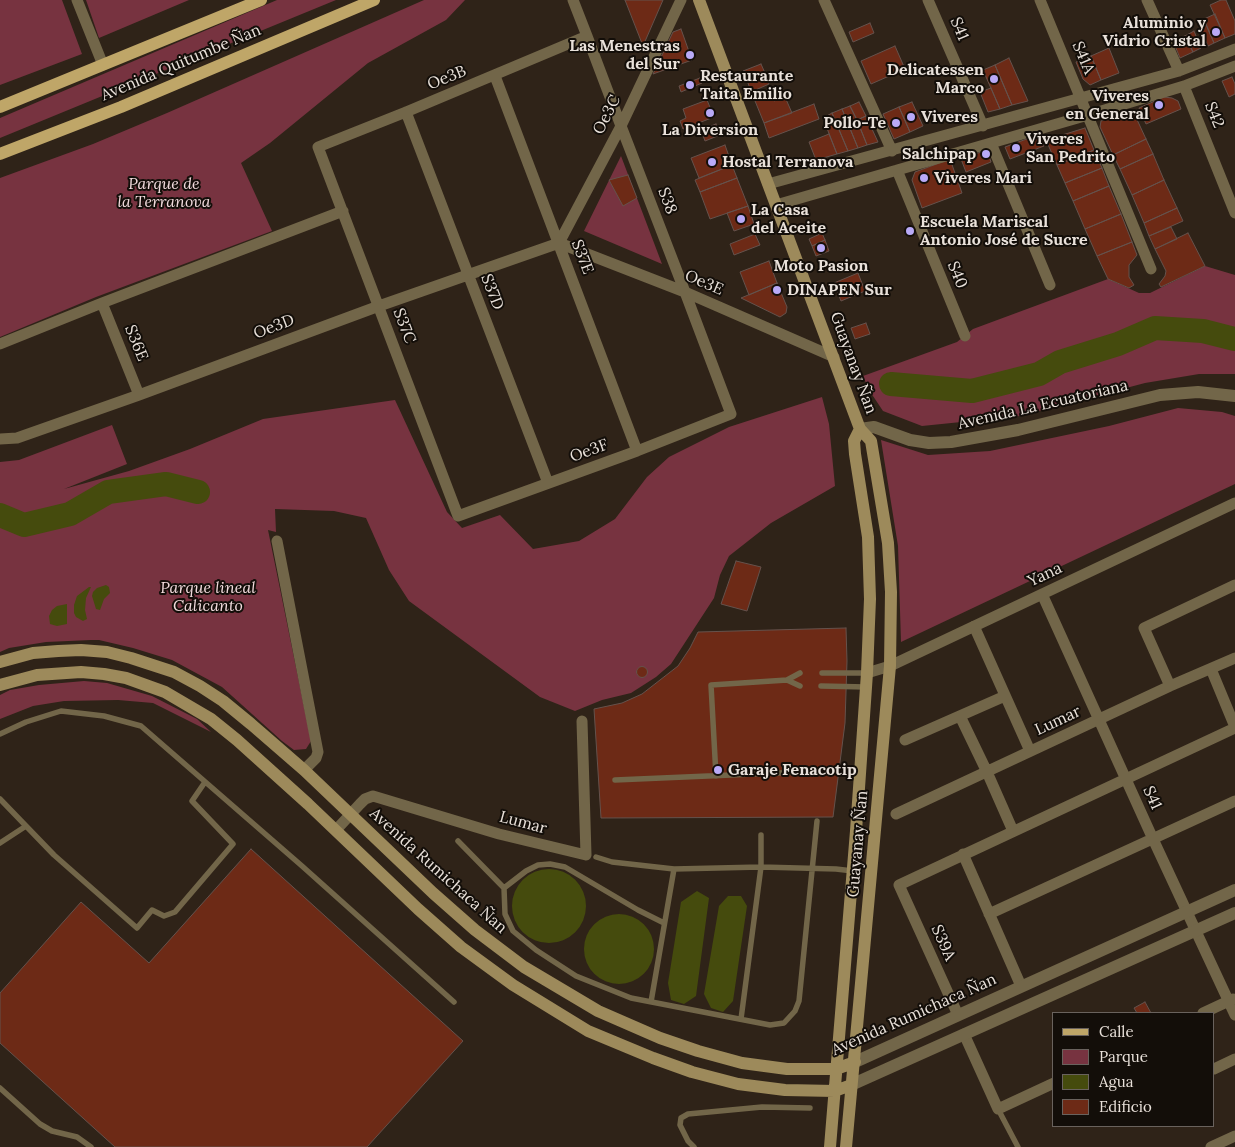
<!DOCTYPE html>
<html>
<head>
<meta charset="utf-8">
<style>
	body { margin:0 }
	#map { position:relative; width:1235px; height:1147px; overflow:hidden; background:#2f2318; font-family:Lora,serif }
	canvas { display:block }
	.legend { position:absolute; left:1052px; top:1012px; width:162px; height:115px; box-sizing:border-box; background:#130e09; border:1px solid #69625d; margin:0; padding:6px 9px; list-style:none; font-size:15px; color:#e9e1da }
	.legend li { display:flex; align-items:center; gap:10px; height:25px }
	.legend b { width:25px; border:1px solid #69625d }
</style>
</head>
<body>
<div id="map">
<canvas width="1235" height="1147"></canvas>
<ul class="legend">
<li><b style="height:6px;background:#bfa668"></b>Calle</li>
<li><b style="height:14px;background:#773340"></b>Parque</li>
<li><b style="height:14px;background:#454b0d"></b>Agua</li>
<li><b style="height:14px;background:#6d2a16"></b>Edificio</li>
</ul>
</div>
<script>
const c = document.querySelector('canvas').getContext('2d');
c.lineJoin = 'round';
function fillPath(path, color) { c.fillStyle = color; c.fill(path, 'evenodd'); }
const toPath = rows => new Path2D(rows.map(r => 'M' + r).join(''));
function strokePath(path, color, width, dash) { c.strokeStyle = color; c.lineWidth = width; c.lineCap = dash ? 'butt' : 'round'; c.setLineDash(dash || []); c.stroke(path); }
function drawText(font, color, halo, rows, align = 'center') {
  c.font = font + ' Lora,serif'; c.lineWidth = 4; c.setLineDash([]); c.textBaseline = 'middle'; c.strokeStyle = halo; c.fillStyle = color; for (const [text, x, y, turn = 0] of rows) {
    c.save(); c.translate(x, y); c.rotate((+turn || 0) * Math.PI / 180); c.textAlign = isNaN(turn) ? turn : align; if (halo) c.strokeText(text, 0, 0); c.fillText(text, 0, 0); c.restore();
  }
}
const green = toPath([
	[0,0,62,0,82,54,0,85],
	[86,0,189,0,99,38],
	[277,0,336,0,0,138,0,118],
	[424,0,465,0,446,20,368,63,270,143,241,163,272,231,96,297,0,337,0,178,93,144,167,113],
	[621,156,662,264,584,231],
	[1205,266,1235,275,1235,374,1199,374,1145,383,1020,416,922,426,883,411,869,390,863,376,957,342,973,329,1108,279,1139,293,1150,293],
	[822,397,829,424,835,486,771,523,729,556,720,575,714,598,671,664,656,677,631,693,602,700,575,711,540,697,409,601,389,570,366,518,334,511,275,509,276,532,268,530,311,741,306,749,294,750,282,741,222,687,172,660,133,648,99,640,91,640,46,642,9,648,0,652,0,462,19,460,112,425,127,464,64,489,129,471,190,449,263,419,395,400,447,512,462,528,500,515,533,549,579,541,615,519,647,477,669,457,729,427],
	[1178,408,1222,412,1235,416,1235,484,901,642,898,546,881,440,928,455,990,451,1109,426],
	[84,681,107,683,152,696,197,719,211,732,153,703,118,700,64,701,33,706,0,719,0,695,10,690,39,685]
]);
const water = toPath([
	[106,585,109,587,110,593,104,599,100,610,96,609,92,596,93,592,97,588],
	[89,587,91,587,86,598,85,610,87,619,83,621,76,617,74,613,74,605,77,596],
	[67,604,67,624,57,626,50,624,49,616,52,610,57,606],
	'512 906a37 37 0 1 1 74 0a37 37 0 1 1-74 0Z',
	[697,891,709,898,696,996,684,1004,671,1000,668,983,681,902],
	[728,896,741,896,747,906,733,1001,723,1012,711,1008,704,994,719,906],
	'584 949a35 35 0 1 1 70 0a35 35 0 1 1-70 0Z'
]);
const river = toPath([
	[891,384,972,391,1039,374,1060,362,1118,344,1155,328,1203,331,1235,339],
	[0,515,24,525,70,514,108,492,166,484,198,492]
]);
const building = toPath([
	[625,0,663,0,643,46,625,0],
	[1221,0,1226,0,1235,21,1235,34,1225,38,1210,5,1221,0],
	[1215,14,1225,38,1214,43,1204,19,1215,14],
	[870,23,874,33,853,42,849,32,870,23],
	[1206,25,1214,43,1208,46,1200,28,1206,25],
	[681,29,692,60,653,74,673,32,681,29],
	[1194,31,1201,48,1193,52,1185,36,1194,31],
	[1185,36,1193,52,1180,58,1173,41,1185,36],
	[895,46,905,69,871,84,861,61,895,46],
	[1109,48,1119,73,1101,80,1091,56,1109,48],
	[1091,56,1101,80,1090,85,1083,79,1076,62,1091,56],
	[1009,58,1028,101,1012,105,995,65,1009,58],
	[761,64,765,73,747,80,743,71,761,64],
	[995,65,1012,105,1000,109,983,70,995,65],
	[765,73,769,84,751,92,747,80,765,73],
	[1232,77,1235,84,1235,94,1229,97,1222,81,1232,77],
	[700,78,702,83,681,92,679,86,700,78],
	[991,88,1000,109,988,112,980,92,991,88],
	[769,89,774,101,785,97,792,113,764,123,753,96,769,89],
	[1164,97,1172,98,1178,101,1181,109,1146,124,1139,108,1164,97],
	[707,100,714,117,683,129,680,121,686,118,683,109,707,100],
	[859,102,866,116,857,120,850,106,859,102],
	[912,102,923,126,910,132,899,107,912,102],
	[814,104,819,119,769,138,764,123,814,104],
	[850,106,857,120,867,145,858,148,842,109,850,106],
	[899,107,910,132,894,139,883,114,899,107],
	[842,109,858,148,848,151,832,113,842,109],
	[1133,111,1146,139,1113,155,1100,127,1101,121,1133,111],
	[832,113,848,151,837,154,823,118,832,113],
	[866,116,878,142,867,145,857,120,866,116],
	[716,124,720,135,705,141,701,130,716,124],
	[1085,128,1094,150,1057,165,1046,140,1085,128],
	[829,134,837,154,816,160,809,142,829,134],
	[1040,134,1044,146,1010,159,1005,147,1040,134],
	[1146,139,1153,154,1120,169,1113,155,1146,139],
	[725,145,732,165,699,178,691,158,725,145],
	[987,150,991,162,966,172,961,159,987,150],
	[1094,150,1102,168,1065,183,1057,165,1094,150],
	[1153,154,1164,180,1132,195,1120,169,1153,154],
	[950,159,962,193,922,208,912,180,915,172,950,159],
	[732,165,737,178,700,192,695,180,732,165],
	[1102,168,1109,186,1073,201,1065,183,1102,168],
	[628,175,637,198,623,206,609,180,628,175],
	[737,178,748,206,710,219,700,192,737,178],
	[1164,180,1177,208,1144,223,1132,195,1164,180],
	[1109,186,1121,214,1085,229,1073,201,1109,186],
	[748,206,754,224,734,231,727,213,748,206],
	[1177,208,1183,221,1149,236,1144,223,1177,208],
	[1121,214,1132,242,1097,256,1085,229,1121,214],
	[1171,227,1177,239,1155,249,1149,236,1171,227],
	[822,233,825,240,812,246,809,239,822,233],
	[1188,233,1205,266,1161,287,1159,284,1165,276,1166,271,1155,249,1188,233],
	[755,234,760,245,734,255,730,244,755,234],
	[825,240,829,251,816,256,812,246,825,240],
	[1132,242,1137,255,1129,265,1129,277,1134,285,1129,288,1108,279,1097,256,1132,242],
	[769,261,777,283,749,295,740,272,769,261],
	[858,273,865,291,841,301,834,283,858,273],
	[777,283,787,307,786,313,780,317,741,298,777,283],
	[866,323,870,334,855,339,851,328,866,323],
	[736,561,761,567,747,611,721,604,736,561],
	[846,628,847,661,845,723,833,817,601,818,594,709,622,703,642,694,678,666,690,648,698,632,846,628],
	'636.5 672a5.5 5.5 0 1 1 11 0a5.5 5.5 0 1 1-11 0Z',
	[251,849,463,1041,367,1147,115,1147,0,1043,0,993,81,902,149,963,251,849],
	[1145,1002,1151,1013,1137,1013,1134,1008,1145,1002]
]);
const service = toPath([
	[822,673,867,673],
	[787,680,800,686],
	[821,686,866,687],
	[0,734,26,722,61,711,104,716,141,726,302,866,454,1002],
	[716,776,711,685,787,680,800,673],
	[615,780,824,771],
	[0,799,54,855,137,928,152,910,164,916,175,912,233,844,192,801,205,782],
	[458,841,504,888,505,914,513,931,536,950,576,976,631,998,770,1025,784,1023,795,1011,799,1001,817,821],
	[0,843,26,826],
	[596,857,612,862,674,869,761,867,836,869,853,871],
	[504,888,526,871,538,865,550,864,565,867,638,910,664,923],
	[651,1002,674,869],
	[741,1019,761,867,761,835],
	[0,1088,40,1124,52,1131,77,1137,91,1147],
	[998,1109,1018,1147],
	[694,1147,688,1141,680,1125,681,1118,688,1114,762,1107,810,1108]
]);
const minor = toPath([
	[77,0,103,65],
	[573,0,587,36,621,126,685,292,731,414,637,451,458,516,318,147,406,112,587,36],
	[824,0,892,151],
	[928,0,983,126],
	[1040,0,1151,269],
	[1147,0,1179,71],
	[495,76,637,451],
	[1184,86,1235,213],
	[406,112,548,483],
	[991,143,1050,285],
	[897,170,965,336],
	[768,184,1179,71,1235,49],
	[776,205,1088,115,1184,86,1235,66],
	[559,243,685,292,834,357],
	[559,243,621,126,681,0],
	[102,303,139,395],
	[0,344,102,303,343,211],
	[0,439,17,438,139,395,379,306,559,243],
	[277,541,318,752,316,758,304,770],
	[1042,594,1153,839,1235,1015],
	[974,626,1030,751],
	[1211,669,1235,727],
	[867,673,890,666,1235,503],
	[1170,686,1144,628,1235,585],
	[960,716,987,772,1013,831],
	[905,740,1005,696],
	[896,814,1170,686,1235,658],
	[336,830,360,804,365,799,373,796,499,834,586,855,582,721],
	[963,854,1021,986],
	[989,914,1235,801],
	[1203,1013,1233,999],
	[958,1015,899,885,1235,728],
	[964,1034,998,1109,1054,1083],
	[1214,1069,1235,1059],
	[1211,1147,1235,1136]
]);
const tertiary = toPath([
	[860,429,874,427,910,440,929,443,951,442,1018,430,1160,395,1198,392,1235,396],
	[855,1062,1235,890],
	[851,1085,1235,913]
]);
const secondary = toPath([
	[699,0,860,429,871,441,888,543,891,592,890,666,846,1147],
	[0,662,33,653,58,651,81,650,107,652,131,658,174,672,200,686,223,701,251,724,304,770,433,893,475,930,524,967,598,1011,660,1038,698,1051,742,1063,787,1069,836,1069,855,1062],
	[0,685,37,675,81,672,104,674,126,678,165,692,211,719,237,740,308,804,418,909,461,947,513,985,588,1031,653,1058,692,1072,738,1084,785,1090,835,1091,851,1085],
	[830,1147,856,831,867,673,870,599,868,537,855,454,854,441,860,429]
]);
const primary = toPath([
	[0,107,261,0],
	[0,154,121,107,374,0]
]);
const markers = [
	[1216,32,5,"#b9aaf7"],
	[690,55,5,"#b9aaf7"],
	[994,79,5,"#b9aaf7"],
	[690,85,5,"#b9aaf7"],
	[1159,105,5,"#b9aaf7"],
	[710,113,5,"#b9aaf7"],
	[911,117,5,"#b9aaf7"],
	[896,123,5,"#b9aaf7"],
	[1016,148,5,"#b9aaf7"],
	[986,154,5,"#b9aaf7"],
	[712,162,5,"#b9aaf7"],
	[924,178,5,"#b9aaf7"],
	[741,219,5,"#b9aaf7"],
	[910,231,5,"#b9aaf7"],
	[821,248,5,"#b9aaf7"],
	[777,290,5,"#b9aaf7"],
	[718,770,5,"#b9aaf7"]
];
const poiNames = [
	["Aluminio y",1206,23,"right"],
	["Vidrio Cristal",1206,41,"right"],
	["Las Menestras",680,46,"right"],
	["del Sur",680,64,"right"],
	["Delicatessen",984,70,"right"],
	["Marco",984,88,"right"],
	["Restaurante",700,76],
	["Taita Emilio",700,94],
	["Viveres",1149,96,"right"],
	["en General",1149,114,"right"],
	["Viveres",921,117],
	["Pollo-Te",886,123,"right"],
	["La Diversion",710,130,"center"],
	["Viveres",1026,139],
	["San Pedrito",1026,157],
	["Salchipap",976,154,"right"],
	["Hostal Terranova",722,162],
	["Viveres Mari",934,178],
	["La Casa",751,210],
	["del Aceite",751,228],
	["Escuela Mariscal",920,222],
	["Antonio José de Sucre",920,240],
	["Moto Pasion",821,266,"center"],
	["DINAPEN Sur",787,290],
	["Garaje Fenacotip",728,770]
];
const streetNames = [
	["S41",959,29,67],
	["S41A",1083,58,67],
	["Avenida Quitumbe Ñan",181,63,-23],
	["Oe3B",447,78,-22],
	["Oe3C",607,115,-63],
	["S42",1214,115,68],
	["S38",667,201,69],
	["S37E",582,257,69],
	["S40",957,275,68],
	["Oe3E",704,283,23],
	["S37D",492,292,69],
	["S37C",404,326,69],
	["Oe3D",274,327,-21],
	["S36E",136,343,68],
	["Guayanay Ñan",853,363,70],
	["Avenida La Ecuatoriana",1043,405,-13],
	["Oe3F",589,451,-20],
	["Yana",1045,575,-25],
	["Lumar",1058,721,-25],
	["S41",1152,798,66],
	["Lumar",523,823,15],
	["Guayanay Ñan",858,844,-85],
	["Avenida Rumichaca Ñan",438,871,42],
	["S39A",943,943,66],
	["Avenida Rumichaca Ñan",914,1015,-24]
];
const parkNames = [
	["Parque de",164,184],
	["la Terranova",164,202],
	["Parque lineal",208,588],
	["Calicanto",208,606]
];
fillPath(green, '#773340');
fillPath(water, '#454b0d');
strokePath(river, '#454b0d', 24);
fillPath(building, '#6d2a16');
strokePath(building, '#65524c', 1);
strokePath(service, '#726649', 5.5);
strokePath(minor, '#726649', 11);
strokePath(tertiary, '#726649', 12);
strokePath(secondary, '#9d8a5b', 12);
strokePath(primary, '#bfa668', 12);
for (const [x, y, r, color] of markers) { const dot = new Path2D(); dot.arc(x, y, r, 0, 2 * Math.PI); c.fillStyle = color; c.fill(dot); strokePath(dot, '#130e09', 2); }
drawText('bold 16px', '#e9e1da', '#130e09', poiNames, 'left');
drawText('16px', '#e9e1da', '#130e09', streetNames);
drawText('italic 16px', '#f2dbdd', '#130e09', parkNames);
</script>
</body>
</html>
